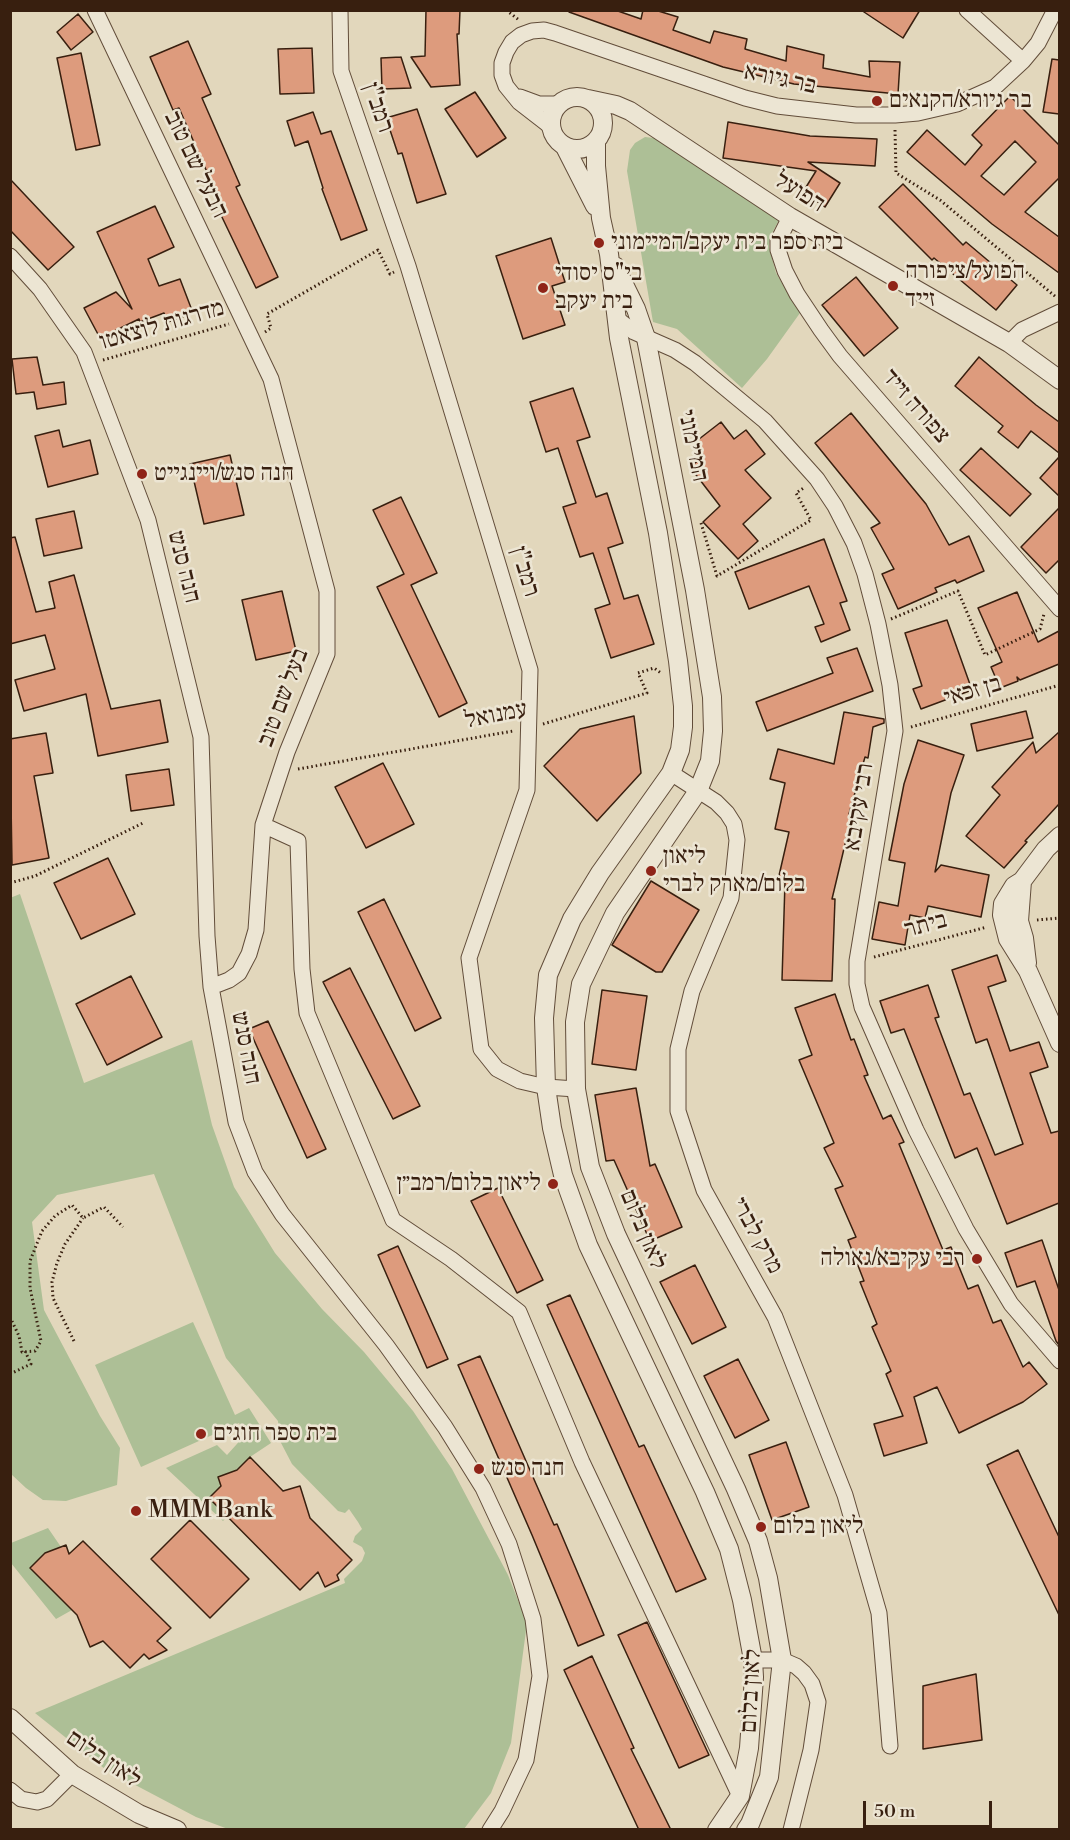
<!DOCTYPE html>
<html>
<head>
<meta charset="utf-8">
<style>
	body { margin:0 }
	#map { position:relative; width:1070px; height:1840px; overflow:hidden; background:#e2d7bc; font-family:"Libre Bodoni",serif }
	canvas { display:block }
	.frame { position:absolute; inset:0; border:12px solid #381f0f; pointer-events:none }
	.scale { position:absolute; left:863px; top:1801px; width:129px; height:27px; box-sizing:border-box; border:3px solid #381f0f; border-top:0; padding-left:8px; font-size:18px; line-height:21px; white-space:nowrap; color:#381f0f; -webkit-text-stroke:4px #ece5d3; paint-order:stroke }
</style>
</head>
<body>
<div id="map">
<canvas width="1070" height="1840"></canvas>
<div class="frame"></div>
<div class="scale">50 m</div>
</div>
<script>
const c = document.querySelector('canvas').getContext('2d');
c.lineJoin = 'round';
function fillPath(path, color) { c.fillStyle = color; c.fill(path, 'evenodd'); }
const toPath = rows => new Path2D(rows.map(r => 'M' + r).join(''));
function strokePath(path, color, width, dash) { c.strokeStyle = color; c.lineWidth = width; c.lineCap = dash ? 'butt' : 'round'; c.setLineDash(dash || []); c.stroke(path); }
function drawText(font, color, halo, rows, align = 'center') {
  c.font = font + ' "Libre Bodoni","Frank Ruhl Libre",serif'; c.lineWidth = 5; c.setLineDash([]); c.textBaseline = 'middle'; c.strokeStyle = halo; c.fillStyle = color; for (const [text, x, y, turn = 0] of rows) {
    c.save(); c.translate(x, y); c.rotate((+turn || 0) * Math.PI / 180); c.textAlign = isNaN(turn) ? turn : align; if (halo) c.strokeText(text, 0, 0); c.fillText(text, 0, 0); c.restore();
  }
}
const green = toPath([
	[645,137,654,138,780,218,770,237,769,247,776,273,800,313,767,359,742,388,677,329,653,322,627,171,630,150,635,143],
	[20,894,84,1083,192,1040,212,1125,234,1187,275,1253,322,1309,364,1352,413,1411,452,1469,508,1575,527,1623,511,1743,491,1793,464,1829,228,1829,196,1817,105,1769,35,1713,345,1583,344,1579,362,1561,365,1553,362,1547,353,1542,355,1536,362,1529,358,1522,349,1509,345,1513,338,1511,292,1464,280,1441,278,1421,226,1358,154,1174,57,1195,32,1222,44,1310,100,1416,120,1448,117,1485,66,1501,43,1500,26,1488,11,1474,10,898],
	[193,1322,235,1415,249,1408,271,1443,250,1457,232,1474,231,1472,218,1477,221,1486,209,1498,227,1517,223,1521,166,1468,217,1445,227,1455,245,1435,239,1423,141,1467,95,1365],
	[48,1528,61,1547,45,1553,30,1568,72,1610,56,1619,11,1563,11,1543]
]);
const building = toPath([
	[426,10,460,10,459,34,457,34,460,85,431,87,411,57,425,56,426,10],
	[570,10,615,10,641,19,643,10,655,10,678,17,673,30,710,43,714,31,747,39,745,49,786,61,787,46,824,55,823,68,870,77,869,61,900,62,898,94,794,84,723,67,569,12,570,10],
	[861,10,920,10,903,38,861,10],
	[78,14,93,32,71,50,57,32,78,14],
	[188,41,211,94,202,98,240,185,236,187,278,277,256,288,220,213,224,211,179,108,173,110,150,57,188,41],
	[312,48,314,93,280,94,278,49,312,48],
	[81,53,100,145,76,150,57,58,81,53],
	[401,57,411,88,382,89,381,58,401,57],
	[1052,59,1059,60,1059,114,1043,112,1052,59],
	[475,92,506,138,477,157,445,109,475,92],
	[1010,96,1059,145,1059,178,1025,212,1059,237,1059,273,992,224,907,152,927,130,965,165,982,145,972,135,1010,96],
	[1015,141,1036,162,1004,195,981,176,1015,141],
	[417,109,446,194,417,203,402,153,398,154,386,118,417,109],
	[313,112,321,134,331,131,367,230,341,240,322,189,323,188,308,141,295,146,287,121,313,112],
	[728,122,810,136,877,139,875,166,808,162,840,183,825,207,803,192,816,171,723,158,728,122],
	[10,179,74,247,48,270,10,230,10,179],
	[903,184,963,245,966,242,1017,285,996,310,934,258,932,260,879,207,903,184],
	[155,206,174,247,148,259,159,286,180,279,193,313,168,322,164,313,140,322,139,319,100,338,84,308,116,292,132,309,97,232,155,206],
	[551,238,565,282,552,286,565,325,523,339,496,256,551,238],
	[856,277,898,328,864,356,822,305,856,277],
	[37,357,43,385,64,382,66,404,37,409,34,392,16,394,12,359,37,357],
	[979,357,1036,405,1059,422,1059,453,1031,431,1018,448,998,432,1003,426,955,386,979,357],
	[573,388,590,437,577,441,596,497,607,493,623,543,608,548,624,599,638,595,654,644,611,658,595,609,610,604,593,553,580,557,563,507,576,503,558,448,546,452,530,402,573,388],
	[851,413,926,504,949,545,969,536,984,571,957,583,955,580,935,588,937,592,898,609,882,574,894,569,871,528,880,523,815,443,851,413],
	[721,422,734,439,746,430,765,454,745,470,771,498,743,524,758,541,738,559,703,522,720,506,690,467,704,456,694,443,721,422],
	[59,430,63,447,90,440,98,474,48,487,35,436,59,430],
	[981,448,1031,494,1010,516,960,470,981,448],
	[230,455,244,515,204,524,190,464,230,455],
	[1059,457,1059,496,1040,478,1059,457],
	[401,497,437,573,411,585,467,703,439,717,377,587,404,574,373,510,401,497],
	[1059,508,1059,560,1046,573,1021,547,1059,508],
	[74,511,82,548,44,556,36,519,74,511],
	[15,537,36,612,55,608,49,582,74,575,111,709,160,700,168,742,98,756,86,694,24,711,15,680,55,669,45,635,10,644,10,538,15,537],
	[824,539,847,601,840,603,850,630,821,642,815,627,824,624,809,586,749,609,735,572,824,539],
	[282,591,296,651,256,660,242,600,282,591],
	[1017,592,1038,642,1059,631,1059,664,1020,680,1017,677,1018,681,1000,688,991,667,1002,662,978,608,1017,592],
	[947,620,972,690,921,709,913,689,922,686,905,633,947,620],
	[857,648,873,691,767,731,756,702,833,673,827,658,857,648],
	[1026,711,1033,738,977,751,971,724,1026,711],
	[844,712,884,719,884,723,873,727,868,758,865,757,849,814,852,815,832,899,835,899,832,981,782,980,785,882,778,880,789,832,775,829,785,783,770,779,778,749,834,764,844,712],
	[634,716,641,773,597,821,544,766,580,729,634,716],
	[1059,732,1059,804,1025,841,1027,842,1004,868,966,836,1000,795,992,787,1033,742,1036,753,1059,732],
	[46,733,53,773,34,776,49,858,12,865,10,739,46,733],
	[918,740,964,755,951,793,935,872,941,865,989,875,981,917,928,906,925,918,910,915,905,945,872,939,879,902,898,906,905,863,889,860,904,784,918,740],
	[383,763,414,824,366,848,335,787,383,763],
	[169,769,174,805,131,811,126,775,169,769],
	[108,858,135,914,81,939,54,883,108,858],
	[651,881,699,910,662,972,656,972,612,945,651,881],
	[384,899,441,1018,415,1031,358,912,384,899],
	[997,955,1006,981,988,987,1010,1051,1039,1042,1048,1067,1030,1073,1051,1133,1059,1131,1059,1203,1007,1224,977,1148,955,1158,904,1029,891,1033,880,1001,928,985,939,1017,935,1018,964,1095,970,1093,995,1155,1023,1144,987,1039,976,1043,952,970,997,955],
	[350,968,420,1106,393,1119,323,982,350,968],
	[131,976,162,1037,107,1065,76,1004,131,976],
	[602,990,647,996,636,1070,592,1064,602,990],
	[835,994,851,1040,854,1039,868,1075,864,1076,883,1119,891,1115,904,1142,899,1144,943,1250,951,1247,968,1289,978,1285,993,1323,1001,1320,1023,1367,1029,1362,1047,1384,1023,1402,959,1433,937,1387,914,1397,927,1443,884,1456,874,1424,903,1416,886,1374,891,1371,872,1327,877,1324,860,1282,864,1281,848,1240,856,1237,835,1189,843,1186,824,1148,834,1143,799,1060,812,1055,795,1008,835,994],
	[268,1021,326,1149,307,1158,249,1029,268,1021],
	[636,1088,650,1166,655,1164,682,1227,650,1241,614,1160,606,1161,595,1095,636,1088],
	[498,1188,543,1280,517,1293,471,1201,498,1188],
	[1042,1240,1059,1290,1059,1345,1056,1341,1035,1281,1017,1287,1005,1253,1042,1240],
	[398,1246,448,1359,427,1368,378,1255,398,1246],
	[695,1265,726,1327,692,1344,660,1282,695,1265],
	[570,1295,639,1447,644,1445,706,1579,676,1592,547,1305,570,1295],
	[480,1356,554,1525,557,1524,604,1635,578,1646,532,1535,458,1365,480,1356],
	[738,1359,769,1420,735,1438,704,1376,738,1359],
	[786,1442,809,1507,772,1520,749,1455,786,1442],
	[1018,1450,1059,1537,1059,1615,987,1465,1018,1450],
	[250,1457,283,1491,300,1486,310,1518,352,1560,337,1575,339,1580,325,1587,318,1572,300,1590,209,1498,221,1486,218,1477,237,1470,250,1457],
	[190,1520,249,1579,210,1618,151,1559,190,1520],
	[83,1541,171,1628,157,1641,167,1650,149,1659,144,1654,130,1668,103,1641,90,1647,77,1615,30,1568,45,1553,66,1545,69,1554,83,1541],
	[647,1622,709,1755,679,1768,618,1635,647,1622],
	[592,1656,634,1748,631,1749,671,1830,639,1830,564,1670,592,1656],
	[976,1674,982,1740,923,1749,923,1686,976,1674]
]);
const path = toPath([
	[506,10,519,20],
	[895,130,896,173,940,200,1056,297],
	[265,332,271,328,267,314,378,250,390,274,394,272],
	[103,360,229,324],
	[701,523,717,576,811,520,796,493,805,487],
	[891,619,958,591,985,655,1040,629,1044,614],
	[543,724,647,693,638,673,654,668,661,673],
	[911,727,1060,685],
	[298,769,513,731],
	[10,883,35,876,143,823],
	[1037,920,1060,918],
	[874,957,987,927],
	[10,1317,19,1336,22,1352,35,1351,41,1341,30,1288,30,1261,42,1231,55,1216,72,1205,83,1218,104,1207,123,1227],
	[74,1341,53,1298,52,1282,57,1263,65,1244,83,1218],
	[10,1374,31,1364,25,1351]
]);
const minor = toPath([
	[95,10,271,379,327,591,327,654,287,752,263,825,256,930,249,954,239,973,229,980,211,987],
	[340,10,341,71,408,266,530,670,527,790,469,958,481,1049,497,1069,520,1081,546,1087,576,1089],
	[967,10,1023,61],
	[520,97,539,104,558,104],
	[550,126,519,102,506,86,502,75,502,63,506,52,512,42,521,35,532,31,544,30,555,33,745,98,777,106,856,115,895,115,918,113,957,104,995,87,1023,61,1038,43,1055,10],
	[790,217,778,241,778,250,785,271,797,294,821,330,840,356,1060,609],
	[10,256,40,289,84,352,148,520,201,737,207,936,211,987,236,1122,255,1172,282,1214,386,1345,445,1427,483,1488,509,1544,533,1619,540,1676,526,1760,502,1811,490,1830],
	[616,318,634,332,675,350,695,363,765,421,817,479,835,506,854,543,865,574,878,624,890,685,895,731,857,961,857,984,862,1007,916,1130,966,1229,1011,1304,1060,1361],
	[1009,343,1022,330,1060,312],
	[671,773,716,802,727,813,734,824,737,840,731,898,692,991,678,1049,678,1111,704,1190,775,1317,845,1495,879,1613,890,1746],
	[263,825,298,841,302,969,307,1013,393,1220,451,1259,519,1312,582,1462,740,1796],
	[753,1660,782,1660,796,1666,804,1673,812,1684,818,1702,811,1750,791,1830],
	[10,1790,21,1799,37,1802,47,1799,72,1774]
]);
const tertiary = toPath([
	'551 123a26 26 0 1 1 52 0a26 26 0 1 1-52 0Z',
	[588,99,616,105,630,111,790,217,1009,343,1060,380],
	[596,141,596,166,601,218,609,254,619,338,658,533,678,661,683,706,683,727,680,750,671,773,600,873,572,919,548,975,544,1018,546,1087,552,1128,563,1175,588,1245,705,1492,729,1549,742,1600,753,1660,754,1677,749,1748,740,1796,717,1830],
	[565,147,595,206],
	[615,266,636,309,646,338,695,590,712,697,713,731,710,761,698,791,615,913,581,984,575,1022,576,1089,590,1167,616,1234,736,1489,758,1541,768,1578,782,1660,769,1777,750,1824,746,1830],
	[1060,836,1046,849,1022,881,1014,886,1003,904,1002,915,1008,939,1028,971,1060,1043],
	[1022,881,1019,921,1024,938,1027,963],
	[10,1718,72,1774,139,1814,177,1830]
]);
const markers = [
	[877,101,6,"#8f2418"],
	[599,243,6,"#8f2418"],
	[893,286,6,"#8f2418"],
	[543,288,6,"#8f2418"],
	[142,474,6,"#8f2418"],
	[651,871,6,"#8f2418"],
	[553,1184,6,"#8f2418"],
	[977,1259,6,"#8f2418"],
	[201,1434,6,"#8f2418"],
	[479,1469,6,"#8f2418"],
	[136,1511,6,"#8f2418"],
	[761,1527,6,"#8f2418"]
];
const streetNames = [
	["בר גיורא",780,80,12],
	["רמב\"ן",377,108,71],
	["הבעל שם טוב",195,165,64],
	["הפועל",799,193,32],
	["מדרגות לוצאטו",162,326,-16],
	["צפורה זייד",915,407,49],
	["המיימוני",692,446,78],
	["חנה סנש",183,567,76],
	["רמב\"ן",524,572,73],
	["בן זכאי",973,692,-16],
	["בעל שם טוב",284,698,-69],
	["עמנואל",496,716,-11],
	["רבי עקיבא",860,807,-81],
	["ביתר",926,926,-15],
	["חנה סנש",245,1048,79],
	["לאון בלום",642,1230,67],
	["מרק לברי",756,1236,61],
	["לאון בלום",752,1691,-87],
	["לאון בלום",103,1760,34]
];
const poiNames = [
	["בר גיורא/הקנאים",889,101],
	["בית ספר בית יעקב/המיימוני",611,243],
	["הפועל/ציפורה",905,272],
	["זייד",905,300],
	["בי\"ס יסודי",555,274],
	["בית יעקב",555,302],
	["חנה סנש/ויינגייט",154,474],
	["ליאון",663,857],
	["בלום/מארק לברי",663,885],
	["ליאון בלום/רמב״ן",541,1184,"right"],
	["רבי עקיבא/גאולה",965,1259,"right"],
	["בית ספר חוגים",213,1434],
	["חנה סנש",491,1469],
	["MMM Bank",148,1511],
	["ליאון בלום",773,1527]
];
fillPath(green, '#adbf96');
fillPath(building, '#dd9b7d');
strokePath(building, '#381f0f', 1.5);
strokePath(minor, '#624d3a', 17);
strokePath(tertiary, '#624d3a', 20);
strokePath(path, '#381f0f', 3, [1.5, 3]);
strokePath(minor, '#ece5d3', 15);
strokePath(tertiary, '#ece5d3', 18);
for (const [x, y, r, color] of markers) { const dot = new Path2D(); dot.arc(x, y, r, 0, 2 * Math.PI); c.fillStyle = color; c.fill(dot); strokePath(dot, '#ece5d3', 2); }
drawText('24px', '#381f0f', '#ece5d3', streetNames);
drawText('24px', '#381f0f', '#ece5d3', poiNames, 'left');
</script>
</body>
</html>
